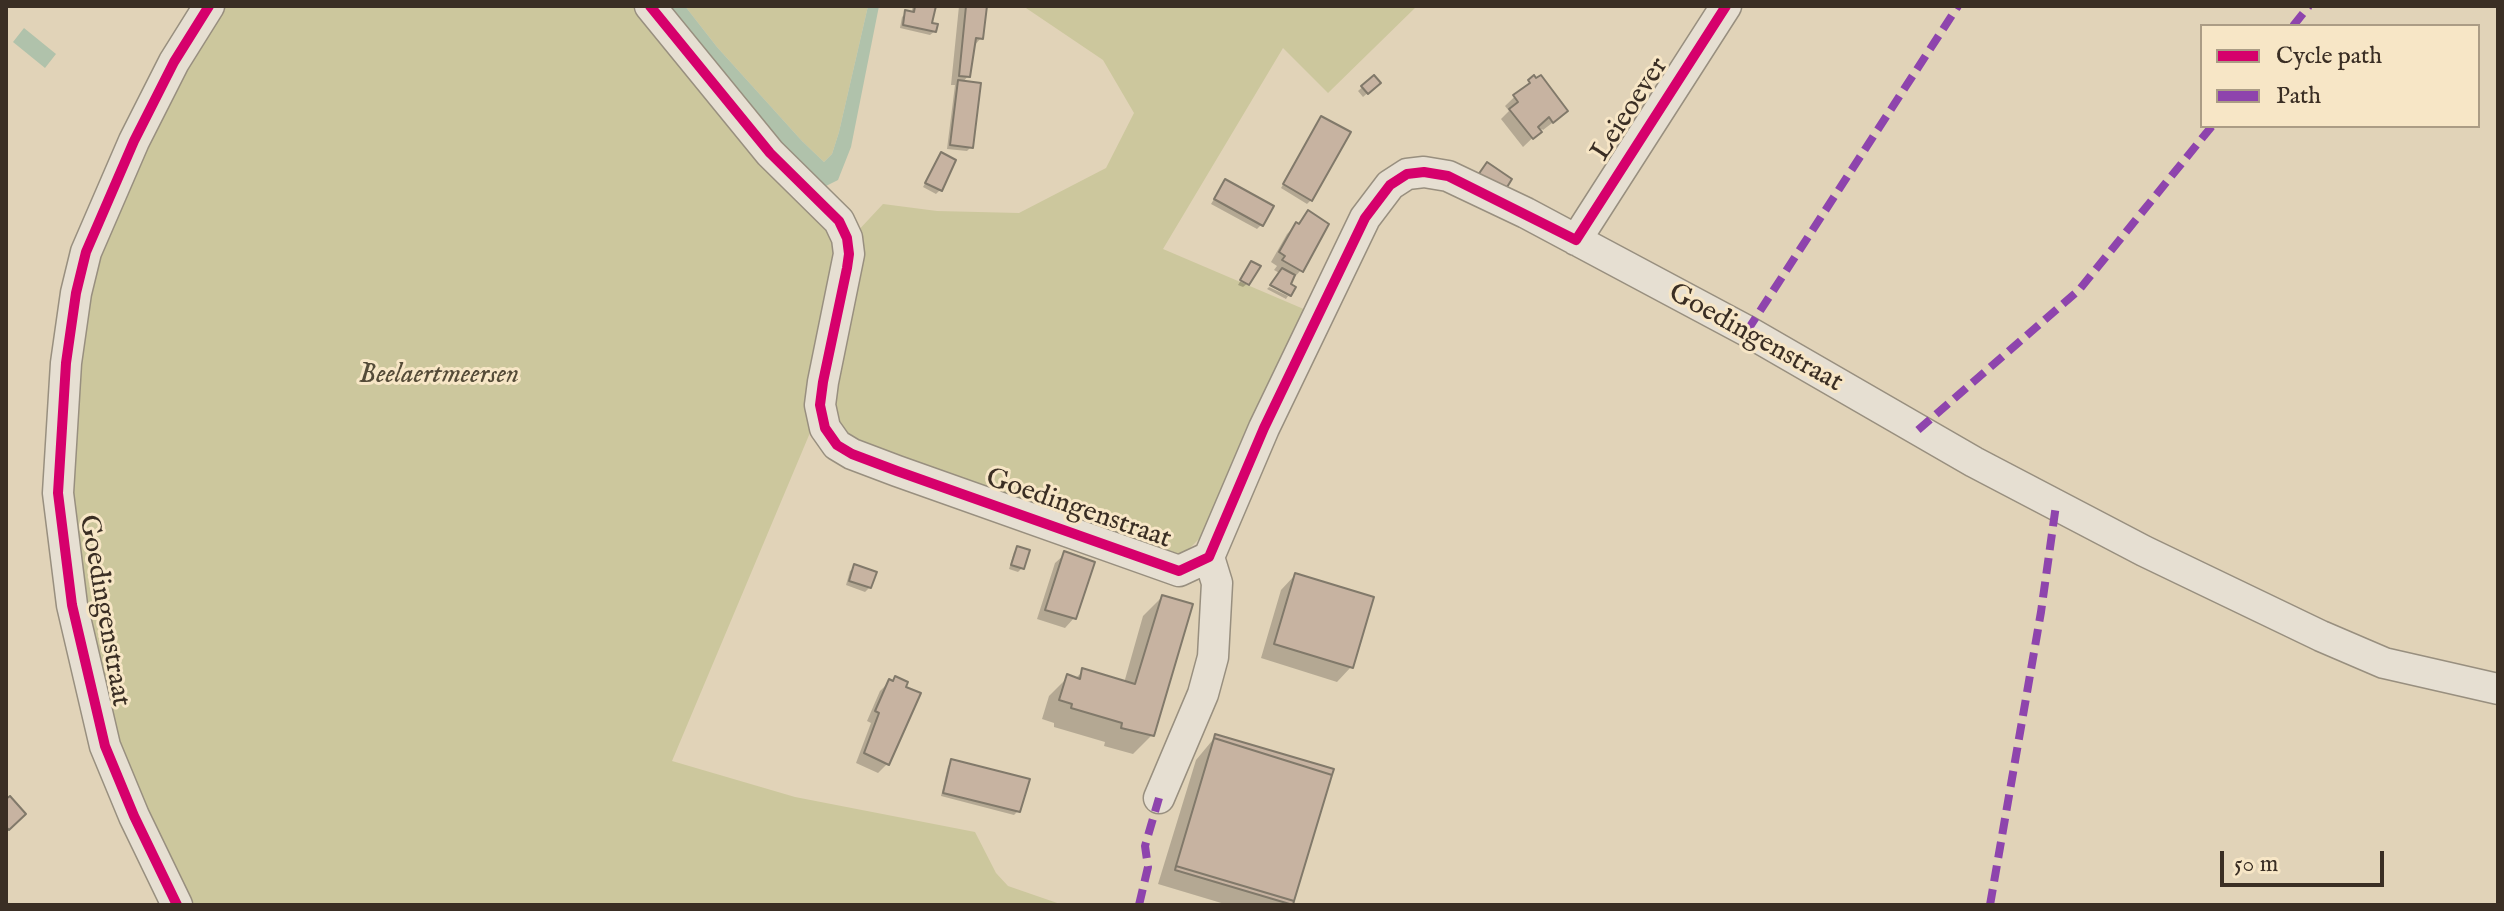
<!DOCTYPE html>
<html>
<head>
<meta charset="utf-8">
<style>
	body { margin:0 }
	#map { position:relative; width:2504px; height:911px; overflow:hidden; background:#e1d3b8; font-family:"IM FELL English",serif }
	canvas { display:block }
	.frame { position:absolute; inset:0; border:8px solid #3a2e24; pointer-events:none }
	.legend { position:absolute; left:2200px; top:24px; width:280px; height:104px; box-sizing:border-box; background:#f7e6c6; border:2px solid #ab9c85; margin:0; padding:10px 14px; list-style:none; font-size:24px; color:#3a2e24 }
	.legend li { display:flex; align-items:center; gap:16px; height:40px }
	.legend b { width:40px; border:2px solid #ab9c85 }
	.scale { position:absolute; left:2220px; top:851px; width:164px; height:36px; box-sizing:border-box; border:4px solid #3a2e24; border-top:0; padding-left:10px; font-size:24px; line-height:28px; white-space:nowrap; color:#3a2e24; -webkit-text-stroke:6px #f7e6c6; paint-order:stroke }
</style>
</head>
<body>
<div id="map">
<canvas width="2504" height="911"></canvas>
<div class="frame"></div>
<ul class="legend">
<li><b style="height:10px;background:#d6006c"></b>Cycle path</li>
<li><b style="height:10px;background:#8e44ad"></b>Path</li>
</ul>
<div class="scale">50 m</div>
</div>
<script>
const c = document.querySelector('canvas').getContext('2d');
c.lineJoin = 'round';
function fillPath(path, color) { c.fillStyle = color; c.fill(path, 'evenodd'); }
const toPath = rows => new Path2D(rows.map(r => 'M' + r).join(''));
function strokePath(path, color, width, dash) { c.strokeStyle = color; c.lineWidth = width; c.lineCap = dash ? 'butt' : 'round'; c.setLineDash(dash || []); c.stroke(path); }
function drawText(font, color, halo, rows, align = 'center') {
  c.font = font + ' "IM FELL English",serif'; c.lineWidth = 6; c.setLineDash([]); c.textBaseline = 'middle'; c.strokeStyle = halo; c.fillStyle = color; for (const [text, x, y, turn = 0] of rows) {
    c.save(); c.translate(x, y); c.rotate((+turn || 0) * Math.PI / 180); c.textAlign = isNaN(turn) ? turn : align; if (halo) c.strokeText(text, 0, 0); c.fillText(text, 0, 0); c.restore();
  }
}
const green = toPath([
	[213,6,636,6,672,57,736,134,819,220,834,242,836,255,812,428,672,761,795,797,975,832,996,873,1008,886,1063,905,188,905,144,815,96,683,65,493,70,364,110,213],
	[685,6,868,6,839,132,832,154,824,162,802,141,717,47],
	[1023,6,1417,6,1328,93,1283,48,1163,249,1306,310,1207,531,1182,556,1159,552,844,436,832,409,855,234,883,204,937,211,1019,213,1106,168,1134,113,1103,60]
]);
const water = toPath([
	[668,6,685,6,717,47,802,141,824,162,832,154,839,132,868,6,879,6,851,147,838,180,824,187,787,154,732,81],
	[24,28,56,54,45,68,13,42]
]);
const shadow = toPath([
	[913,6,934,6,930,24,935,31,930,35,900,28,902,17,906,13,911,14],
	[959,6,985,6,981,38,973,47,968,76,963,82,971,147,967,151,947,149,955,85,951,85],
	[1374,77,1379,83,1363,97,1358,91],
	[1534,78,1556,120,1543,130,1542,129,1523,147,1501,119,1509,111,1505,106],
	[1318,123,1311,200,1307,204,1281,188],
	[941,155,940,190,936,194,923,187],
	[1225,181,1261,225,1257,229,1211,204],
	[1308,213,1301,270,1292,280,1274,270,1277,266,1271,262,1287,234],
	[1251,263,1248,283,1243,287,1238,285],
	[1269,287,1288,296,1286,299,1267,289],
	[1018,548,1022,568,1018,572,1009,569,1014,552],
	[1065,554,1074,618,1065,628,1037,619,1055,563],
	[855,567,870,587,865,592,846,585,850,571],
	[1295,575,1351,667,1337,682,1261,658,1281,590],
	[1162,597,1152,735,1133,754,1104,746,1105,742,1054,727,1054,723,1042,719,1049,696,1068,677,1075,679,1083,671,1124,683,1143,616],
	[889,682,887,764,878,773,856,763,871,723,867,721,880,691],
	[1216,736,1292,902,1291,905,1228,905,1158,884,1196,760],
	[952,762,1018,811,1014,815,941,796,948,766]
]);
const building = toPath([
	[915,6,936,6,932,23,938,24,936,32,903,25,905,10,914,12,915,6],
	[966,6,987,6,983,39,976,38,970,77,959,76,966,6],
	[1374,75,1381,83,1368,94,1361,86,1374,75],
	[1534,75,1536,78,1541,75,1568,111,1553,123,1549,117,1538,127,1542,132,1533,139,1509,109,1518,102,1513,95,1530,83,1528,80,1534,75],
	[958,80,981,83,973,148,950,145,958,80],
	[1321,116,1351,132,1312,201,1283,184,1321,116],
	[941,152,956,160,942,191,925,183,941,152],
	[1487,162,1512,179,1504,192,1478,175,1487,162],
	[1225,179,1274,206,1263,226,1214,199,1225,179],
	[1308,210,1329,224,1303,272,1282,260,1285,256,1279,252,1296,222,1299,224,1308,210],
	[1251,261,1261,266,1249,285,1240,280,1251,261],
	[1282,268,1295,275,1291,284,1296,287,1291,296,1270,285,1282,268],
	[1017,546,1030,550,1024,569,1011,565,1017,546],
	[1064,551,1095,562,1076,619,1045,610,1064,551],
	[854,564,877,572,871,588,849,581,854,564],
	[1295,573,1374,597,1353,668,1274,644,1295,573],
	[1162,595,1193,604,1154,736,1121,728,1122,723,1071,708,1072,704,1059,700,1067,674,1080,679,1082,668,1135,684,1162,595],
	[895,676,908,682,906,687,921,693,889,765,864,753,879,713,875,711,889,679,893,681,895,676],
	[1215,734,1334,769,1332,775,1214,738,1215,734],
	[1214,738,1332,775,1294,901,1176,866,1214,738],
	[951,759,1030,779,1020,812,943,793,951,759],
	[10,796,26,814,9,830,6,827,6,799,10,796],
	[1176,866,1294,901,1293,905,1175,870,1176,866]
]);
const minor = toPath([
	[650,6,770,153,839,221,847,238,849,254,823,382,820,405,825,428,837,445,852,454,897,471,1179,571,1209,557,1264,428,1365,218,1390,185,1407,174,1424,172,1448,176,1526,213,1747,331,1974,462,2144,551,2321,636,2384,663,2498,689],
	[1576,240,1726,6],
	[1159,798,1203,694,1213,657,1217,583,1209,557],
	[177,905,134,816,105,746,72,605,58,493,66,363,76,293,86,252,134,141,174,62,209,6]
]);
const quiet = toPath([
	[2293,26,2309,6],
	[1747,331,1958,6],
	[1918,430,2079,290,2212,126],
	[1139,905,1148,867,1145,846,1159,798],
	[1990,905,2041,612,2056,505]
]);
const cycleway = toPath([
	[650,6,770,153,839,221,847,238,849,254,847,268,823,382,820,405,825,428,837,445,852,454,897,471,1179,571,1209,557,1264,428,1365,218,1390,185,1407,174,1424,172,1448,176,1576,240,1726,6],
	[177,905,134,816,105,746,72,605,58,493,66,363,76,293,86,252,134,141,174,62,209,6]
]);
const streetNames = [
	["Leieoever",1631,110,-57],
	["Goedingenstraat",1755,339,29],
	["Goedingenstraat",1078,510,19],
	["Goedingenstraat",103,611,80]
];
const parkNames = [
	["Beelaertmeersen",439,376]
];
fillPath(green, '#ccc79d');
fillPath(water, '#b0c2ab');
fillPath(shadow, '#0003');
fillPath(building, '#c7b3a1');
strokePath(building, '#81796a', 2);
strokePath(minor, '#988f7f', 33);
strokePath(minor, '#e6dfd2', 30);
strokePath(quiet, '#8e44ad', 8, [16, 8]);
strokePath(cycleway, '#d6006c', 10);
drawText('28px', '#3a2e24', '#f7e6c6', streetNames);
drawText('italic 28px', '#544b38', '#f7e6c6', parkNames);
</script>
</body>
</html>
